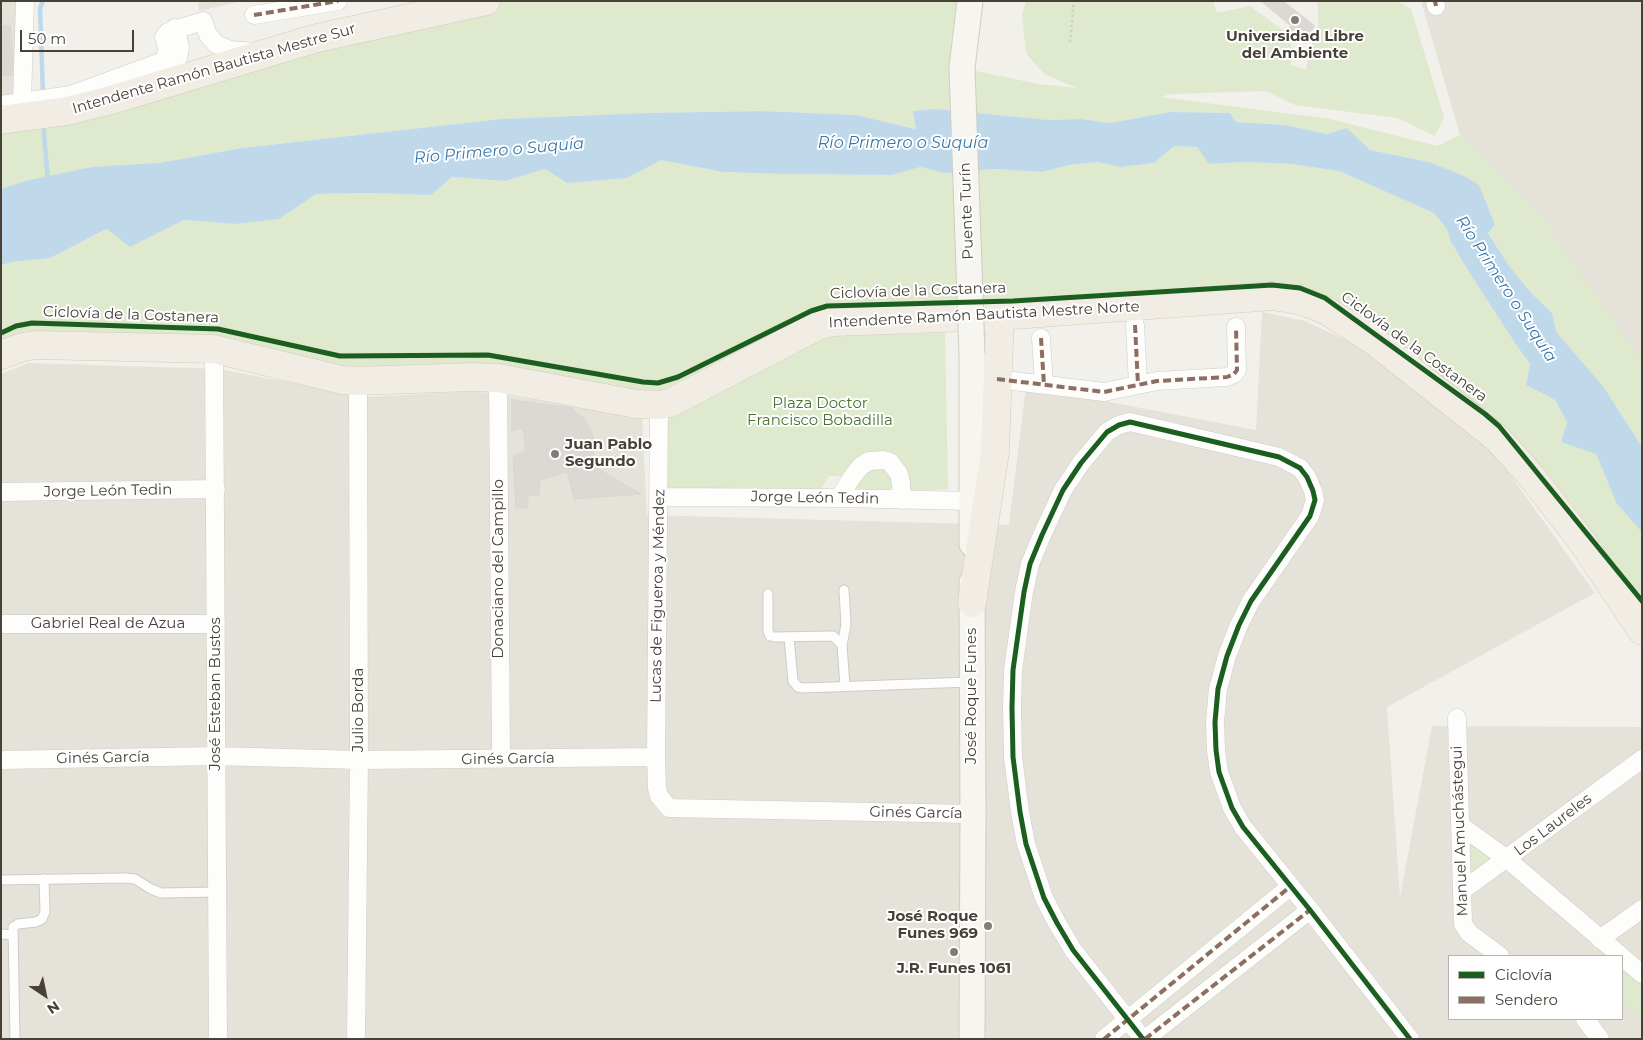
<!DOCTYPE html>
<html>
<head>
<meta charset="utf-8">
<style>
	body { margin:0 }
	#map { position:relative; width:1643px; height:1040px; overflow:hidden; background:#f1f0eb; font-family:Montserrat,sans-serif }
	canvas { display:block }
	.frame { position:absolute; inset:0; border:2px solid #474138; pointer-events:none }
	.legend { position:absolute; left:1448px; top:955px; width:175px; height:65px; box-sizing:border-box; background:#fff; border:1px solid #b5b3af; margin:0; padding:6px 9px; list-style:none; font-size:15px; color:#474138 }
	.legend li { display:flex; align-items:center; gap:10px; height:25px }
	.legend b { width:25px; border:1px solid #b5b3af }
	.north { position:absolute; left:20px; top:970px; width:50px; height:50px; -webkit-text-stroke:4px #fff; paint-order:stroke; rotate:146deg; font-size:14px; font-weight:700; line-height:20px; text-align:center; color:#474138 }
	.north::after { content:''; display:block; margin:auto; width:18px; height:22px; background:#474138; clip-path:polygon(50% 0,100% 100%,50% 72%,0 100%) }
	.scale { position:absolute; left:20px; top:30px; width:114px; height:22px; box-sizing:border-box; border:2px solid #474138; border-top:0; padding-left:6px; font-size:15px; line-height:18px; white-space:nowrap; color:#474138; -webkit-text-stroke:4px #fff; paint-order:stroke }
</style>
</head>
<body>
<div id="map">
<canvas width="1643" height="1040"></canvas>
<div class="frame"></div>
<ul class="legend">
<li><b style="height:6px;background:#1b5e20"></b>Ciclovía</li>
<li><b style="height:6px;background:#8d6e63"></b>Sendero</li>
</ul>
<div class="north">N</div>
<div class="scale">50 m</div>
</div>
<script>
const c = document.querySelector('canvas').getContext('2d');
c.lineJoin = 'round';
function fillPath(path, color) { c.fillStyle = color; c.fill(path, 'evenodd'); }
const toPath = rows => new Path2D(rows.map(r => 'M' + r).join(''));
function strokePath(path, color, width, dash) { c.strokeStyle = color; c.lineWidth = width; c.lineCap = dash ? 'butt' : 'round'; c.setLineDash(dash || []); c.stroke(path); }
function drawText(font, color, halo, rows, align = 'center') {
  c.font = font + ' Montserrat,sans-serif'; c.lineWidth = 4; c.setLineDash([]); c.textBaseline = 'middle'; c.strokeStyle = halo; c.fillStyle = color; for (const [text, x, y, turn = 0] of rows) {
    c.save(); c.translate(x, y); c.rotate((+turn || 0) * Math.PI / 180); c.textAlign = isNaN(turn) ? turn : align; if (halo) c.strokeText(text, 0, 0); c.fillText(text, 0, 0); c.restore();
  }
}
const residential = toPath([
	[1,1,32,1,29,117,1,120],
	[198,1,242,1,199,11],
	[1421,1,1642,1,1642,368,1545,222,1460,135],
	[1262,312,1305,321,1369,351,1488,444,1595,593,1387,707,1400,897,1432,726,1642,727,1642,1039,1,1039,1,374,28,363,219,369,366,397,475,391,642,416,647,515,1009,525,1026,386,1256,430],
	[1449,956,1622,956,1622,1019,1449,1019]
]);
const green = toPath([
	[486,1,958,1,962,68,1038,84,1077,88,1044,74,1026,53,1022,15,1026,1,1213,1,1217,13,1250,6,1291,36,1291,65,1306,70,1310,49,1318,35,1318,10,1317,1,1397,1,1411,9,1444,117,1435,136,1398,118,1295,105,1266,91,1170,94,1161,97,1330,119,1437,146,1460,135,1545,222,1642,361,1642,447,1603,386,1557,333,1552,313,1531,293,1510,267,1488,232,1495,224,1429,162,1370,150,1347,128,1327,134,1285,125,1236,122,1230,113,1170,112,1110,123,1081,119,1049,120,936,109,913,111,917,129,856,115,761,111,646,113,501,119,242,148,159,163,25,181,1,189,1,120],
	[1174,146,1198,147,1209,164,1246,162,1291,164,1339,171,1434,213,1447,229,1451,242,1476,283,1515,343,1530,364,1526,385,1555,400,1567,422,1561,442,1596,453,1606,479,1642,532,1642,631,1512,453,1313,305,852,321,682,397,497,378,358,381,214,349,1,355,1,265,12,262,50,258,108,229,130,247,184,220,237,224,279,219,316,194,365,193,431,195,452,177,505,181,545,169,567,183,627,178,661,160,723,172,785,174,892,175,920,167,944,173,995,169,1042,172,1069,165,1097,162,1120,167,1154,163],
	[945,333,948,489,906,491,897,460,847,476,829,476,819,492,667,488,666,421,676,412,830,335],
	[874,467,889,469,895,485,892,488,888,491,855,490,857,483,870,469],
	[1463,832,1492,857,1467,883],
	[1622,972,1642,983,1642,1019,1622,1000]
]);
const water = toPath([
	[936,109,1049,120,1081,119,1110,123,1170,112,1230,113,1236,122,1285,125,1327,134,1347,128,1370,150,1429,162,1464,176,1479,185,1495,225,1488,233,1510,267,1531,293,1552,313,1557,333,1603,386,1642,447,1642,532,1617,504,1596,454,1561,442,1567,422,1555,400,1526,385,1530,364,1515,343,1476,283,1451,242,1447,229,1434,213,1339,171,1291,164,1246,162,1209,164,1197,147,1174,146,1154,163,1120,167,1097,162,1069,165,1042,172,995,169,944,173,920,167,892,175,785,174,723,172,661,160,627,178,567,183,545,169,505,181,452,177,431,195,365,193,316,194,279,219,237,224,184,220,130,247,107,229,50,258,12,262,1,265,1,189,25,181,92,167,159,163,242,148,501,119,646,113,761,111,856,115,916,129,913,111]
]);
const stream = toPath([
	[43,94,40,8,43,1],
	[43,122,48,182]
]);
const building = toPath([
	[1261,1,1283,1,1315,26,1304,40,1289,29,1291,26,1261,1],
	[1,26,10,26,13,55,12,75,1,76,1,26],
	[512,400,572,408,573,410,583,418,590,428,594,440,594,452,590,464,641,494,574,499,567,472,540,480,539,495,528,496,528,508,516,508,513,456,526,451,523,428,512,431,512,400]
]);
const path = toPath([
	[1070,42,1074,1]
]);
const service = toPath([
	[844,590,846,625,842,645,845,686],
	[768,594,768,631,770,636,774,637,833,636,842,645],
	[789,637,793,681,798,687,803,688,970,682],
	[1,880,125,878,135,879,151,889,161,893,217,892],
	[1,934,13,935],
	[15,1039,13,927,18,924,36,922,42,919,45,912,44,879]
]);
const minor = toPath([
	[1435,1,1436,6],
	[254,15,338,1],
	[163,76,171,70,178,58,180,47,175,28],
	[22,102,25,1],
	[1,105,71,95,161,62,166,57,167,48,164,37,168,32,203,21,208,35,216,44,230,50,255,52],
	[1135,325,1138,385],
	[1041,338,1044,385],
	[214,349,218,1039],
	[498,378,501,759],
	[997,379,1104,392,1157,381,1227,377,1234,374,1237,370,1236,327],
	[1,492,216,489],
	[659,497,839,498,972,501],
	[839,498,852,477,861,466,869,461,884,460,890,462,899,474,901,483,902,500],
	[1,624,216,624],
	[1457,718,1463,924,1469,933,1500,956],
	[656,757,659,405],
	[1,760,216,756,359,760,656,757,657,788,659,796,669,808,973,814],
	[1460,825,1507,859,1621,956],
	[1463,890,1642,759],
	[1600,939,1642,909],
	[1622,957,1642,974],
	[1585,1019,1600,1039],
	[356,1039,359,760,358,381],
	[1104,1039,1291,886],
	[1143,1039,1073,950,1057,923,1044,898,1026,844,1020,812,1013,757,1012,708,1013,670,1024,592,1030,564,1042,535,1063,490,1081,463,1107,432,1119,425,1130,422,1279,457,1300,468,1307,477,1313,491,1315,500,1310,516,1251,601,1239,625,1227,656,1218,689,1215,722,1216,750,1219,772,1232,808,1243,827,1310,910,1410,1039],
	[1145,1039,1310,910]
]);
const secondary = toPath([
	[962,68,970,1],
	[972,354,972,544],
	[972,582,973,814,972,1039]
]);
const primary = toPath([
	[1,120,67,111,111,100,317,38,486,1],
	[1,355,23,347,35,345,214,349,342,380,358,381,473,377,498,378,636,404,659,405,670,403,819,325,833,322,1000,316,1273,296,1297,300,1313,305,1327,311,1374,341,1497,438,1532,477,1583,543,1642,631],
	[972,603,995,452,1000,316]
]);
const secondaryBridge = toPath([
	[962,68,972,354]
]);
const quiet = toPath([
	[1435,1,1436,6],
	[254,15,338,1],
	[1135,325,1138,385],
	[1041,338,1044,385],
	[997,379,1104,392,1157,381,1227,377,1234,374,1237,370,1236,327],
	[1104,1039,1291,886],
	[1145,1039,1310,910]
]);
const cycleway = toPath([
	[1,333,16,326,32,323,218,329,340,356,488,355,643,382,658,383,678,377,811,311,827,306,1013,301,1272,285,1300,288,1325,298,1485,414,1499,426,1642,601],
	[1143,1039,1073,950,1057,923,1044,898,1026,844,1020,812,1013,757,1012,708,1013,670,1024,592,1030,564,1042,535,1063,490,1081,463,1107,432,1119,425,1130,422,1279,457,1300,468,1307,477,1313,491,1315,500,1310,516,1251,601,1239,625,1227,656,1218,689,1215,722,1216,750,1219,772,1232,808,1243,827,1310,910,1410,1039]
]);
const markers = [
	[1295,20,5,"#827e77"],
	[555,454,5,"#827e77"],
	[988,926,5,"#827e77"],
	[954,952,5,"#827e77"]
];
const poiNames = [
	["Universidad Libre",1295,37],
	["del Ambiente",1295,54],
	["Juan Pablo",565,445,"left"],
	["Segundo",565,462,"left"],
	["José Roque",978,917,"right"],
	["Funes 969",978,934,"right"],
	["J.R. Funes 1061",954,969]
];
const streetNames = [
	["Intendente Ramón Bautista Mestre Sur",214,69,-16],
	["Puente Turín",967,211,-92],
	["Ciclovía de la Costanera",918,291,-2],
	["Ciclovía de la Costanera",131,315,2],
	["Intendente Ramón Bautista Mestre Norte",984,315,-3],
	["Ciclovía de la Costanera",1414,347,36],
	["Jorge León Tedin",108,491,-1],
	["Jorge León Tedin",815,498,1],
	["Donaciano del Campillo",499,569,-90],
	["Lucas de Figueroa y Méndez",658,596,-89],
	["Gabriel Real de Azua",108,624],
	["José Esteban Bustos",216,694,-90],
	["José Roque Funes",972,696,-90],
	["Julio Borda",359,710,-90],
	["Ginés García",103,758,-1],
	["Ginés García",508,759,-1],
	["Ginés García",916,813,1],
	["Los Laureles",1553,825,-37],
	["Manuel Amuchástegui",1460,831,-92]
];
const parkNames = [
	["Plaza Doctor",820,404],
	["Francisco Bobadilla",820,421]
];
const waterNames = [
	["Río Primero o Suquía",903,143],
	["Río Primero o Suquía",499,151,-5],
	["Río Primero o Suquía",1506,289,57]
];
fillPath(residential, '#e5e2da');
fillPath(green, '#dee9cd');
fillPath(water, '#bfd9eb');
strokePath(stream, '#bfd9eb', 4.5);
fillPath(building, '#dad9d4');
strokePath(building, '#d9d7d1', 1);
strokePath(service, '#cdccc7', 11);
strokePath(minor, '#cdccc7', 19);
strokePath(secondary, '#d0cdc3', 27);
strokePath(primary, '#d2ccba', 29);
strokePath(path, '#d1d0cb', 2.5, [2.5, 2.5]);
strokePath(service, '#fdfdfc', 9);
strokePath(minor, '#fdfdfc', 18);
strokePath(secondary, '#f6f5f0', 25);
strokePath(primary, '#f1ede5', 28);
strokePath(secondaryBridge, '#d0cdc3', 27, []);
strokePath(secondaryBridge, '#f6f5f0', 25);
strokePath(quiet, '#8d6e63', 4, [8, 4]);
strokePath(cycleway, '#1b5e20', 5);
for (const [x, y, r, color] of markers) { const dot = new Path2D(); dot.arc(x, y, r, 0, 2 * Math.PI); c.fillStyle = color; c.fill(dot); strokePath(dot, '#fff', 2); }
drawText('bold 15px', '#474138', '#fff', poiNames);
drawText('15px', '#474138', '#fff', streetNames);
drawText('15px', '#47742f', '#fff', parkNames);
drawText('italic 16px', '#3977ab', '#fff', waterNames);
</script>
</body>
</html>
